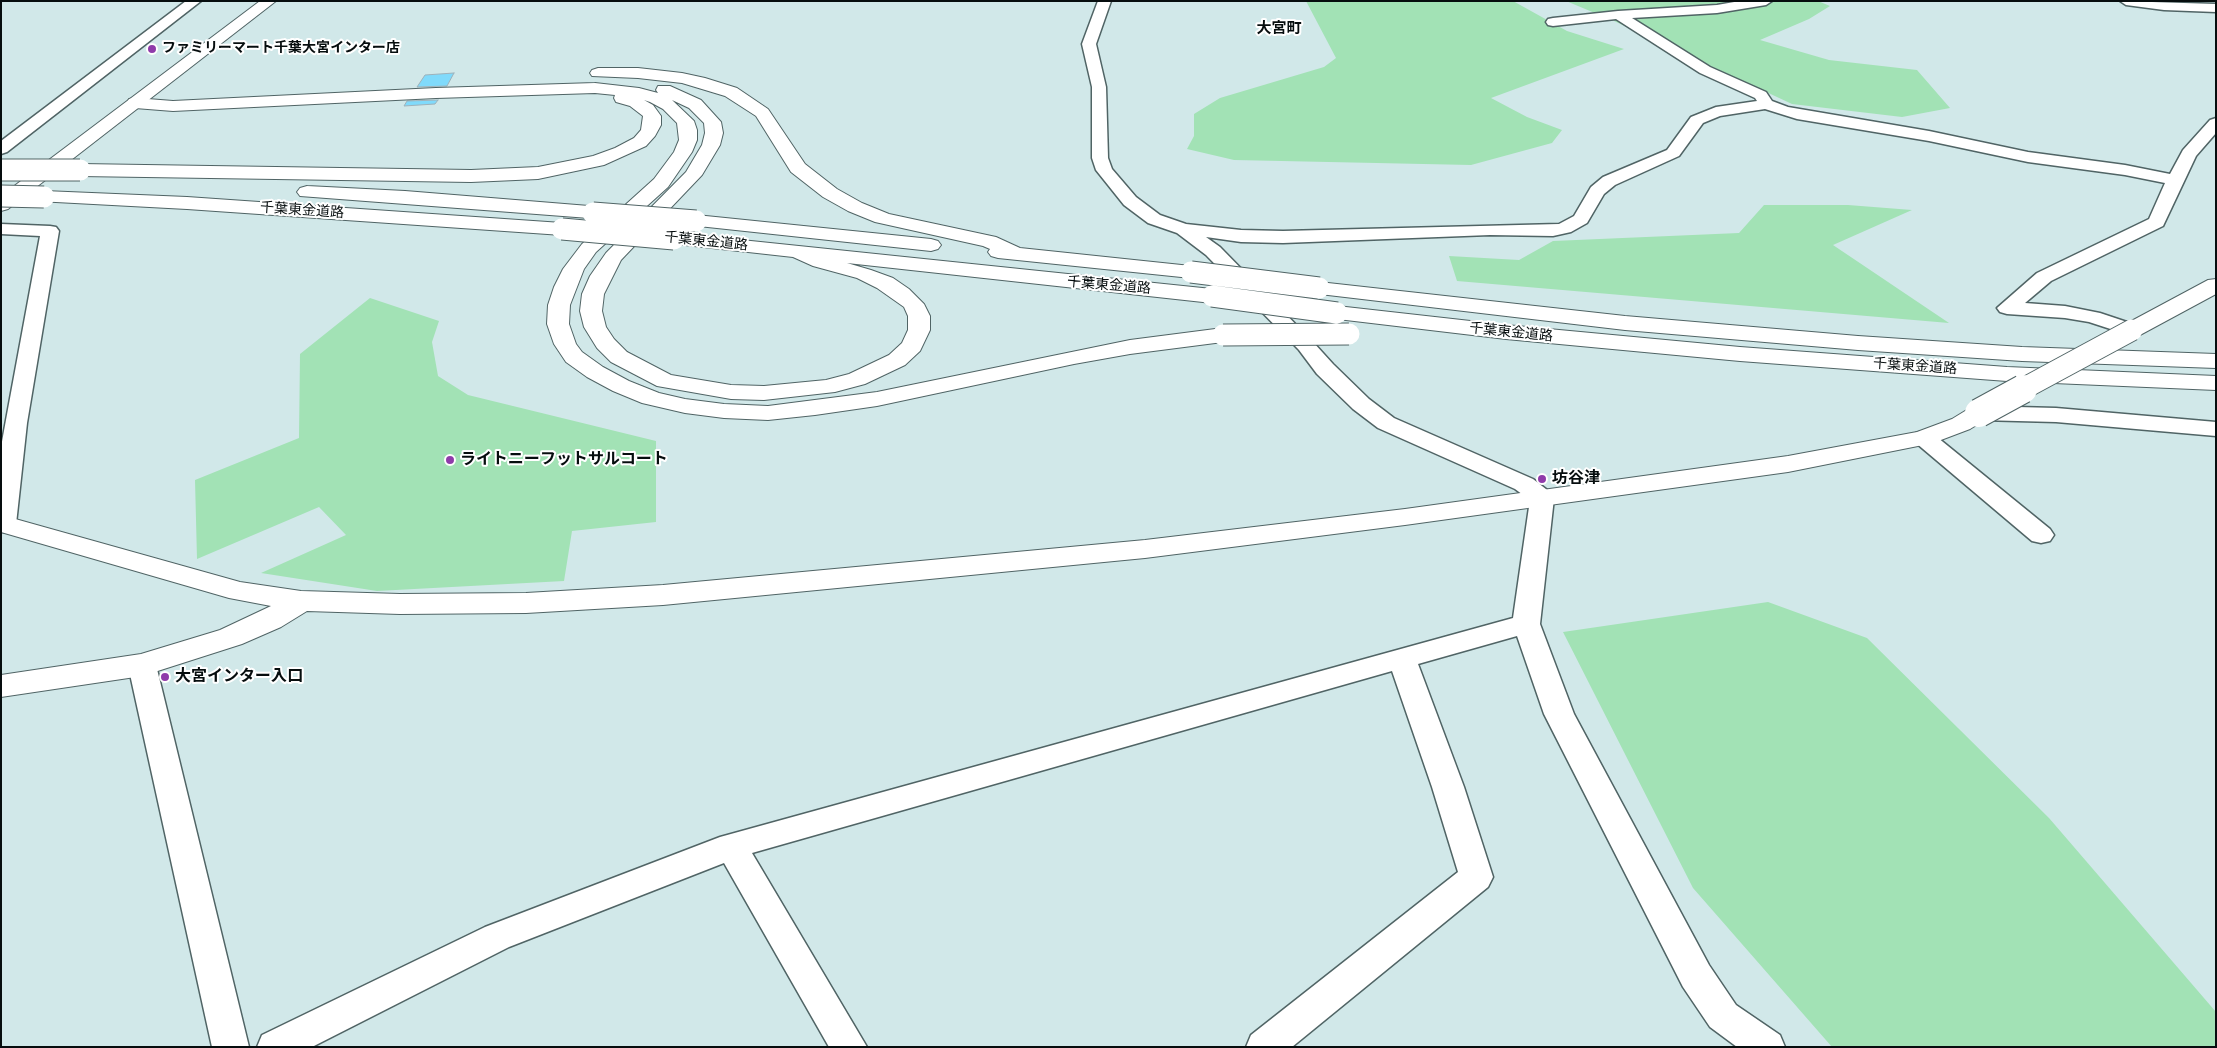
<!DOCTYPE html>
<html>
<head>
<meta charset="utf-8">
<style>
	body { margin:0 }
	#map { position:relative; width:2217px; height:1048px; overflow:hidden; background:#d1e8e9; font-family:"Nunito Sans",sans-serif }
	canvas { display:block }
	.frame { position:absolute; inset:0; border:2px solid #060d0e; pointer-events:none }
</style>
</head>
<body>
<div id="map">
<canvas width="2217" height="1048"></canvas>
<div class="frame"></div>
</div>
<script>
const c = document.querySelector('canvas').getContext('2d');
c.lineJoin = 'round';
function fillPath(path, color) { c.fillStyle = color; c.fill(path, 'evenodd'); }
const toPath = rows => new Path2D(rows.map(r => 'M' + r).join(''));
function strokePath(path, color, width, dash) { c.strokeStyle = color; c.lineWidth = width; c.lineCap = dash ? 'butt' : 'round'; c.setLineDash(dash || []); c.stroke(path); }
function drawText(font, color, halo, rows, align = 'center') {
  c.font = font + ' "Nunito Sans","Noto Sans JP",sans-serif'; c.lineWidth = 4; c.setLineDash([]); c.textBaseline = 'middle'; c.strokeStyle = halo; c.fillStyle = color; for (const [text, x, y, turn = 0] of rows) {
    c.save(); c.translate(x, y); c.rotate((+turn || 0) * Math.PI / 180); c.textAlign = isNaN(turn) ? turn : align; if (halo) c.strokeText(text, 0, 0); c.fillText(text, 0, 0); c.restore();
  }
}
const green = toPath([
	[1306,1,1513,1,1567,31,1624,49,1491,98,1527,117,1562,130,1552,143,1471,165,1234,160,1187,149,1194,136,1194,114,1220,98,1324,67,1336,58],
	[1566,1,1818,1,1830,6,1809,19,1760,40,1829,60,1917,70,1950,108,1902,117,1792,104,1614,21],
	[1764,205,1848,205,1912,210,1833,245,1949,323,1457,281,1449,256,1519,260,1553,241,1739,233],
	[370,298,439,321,432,342,438,376,468,395,656,441,656,522,572,531,564,581,377,591,261,573,346,535,319,507,197,559,195,480,299,438,300,354],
	[1768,602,1867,638,2049,818,2216,1012,2216,1047,1832,1047,1693,888,1563,632]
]);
const building = toPath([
	[454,73,447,86,417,87,425,75,454,73],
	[438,100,435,104,404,106,407,101,438,100]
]);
const minor = toPath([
	[186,1,201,1,7,152,1,154,1,141,186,1],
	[1098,1,1111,1,1096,44,1106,87,1108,158,1112,169,1136,197,1160,215,1186,224,1241,230,1283,231,1559,224,1574,216,1591,187,1603,177,1667,150,1691,117,1716,107,1757,101,1755,98,1700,73,1616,19,1553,26,1548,25,1546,22,1548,19,1553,18,1618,11,1717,5,1740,1,1772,1,1766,5,1717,13,1632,18,1710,67,1766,92,1772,101,1788,107,1929,131,2028,152,2125,165,2170,174,2183,150,2210,120,2216,118,2216,133,2196,156,2163,226,2051,281,2025,303,2065,306,2100,313,2139,326,2142,330,2139,334,2132,336,2089,322,2065,318,2007,314,2000,312,1997,308,2037,273,2149,219,2165,183,2125,175,2028,162,1929,141,1797,119,1765,109,1720,116,1703,123,1679,156,1615,185,1604,194,1587,223,1571,232,1553,236,1490,235,1283,243,1241,242,1206,237,1220,247,1313,342,1333,364,1369,399,1394,418,1533,479,1551,493,1554,498,1540,624,1574,714,1709,965,1736,1005,1780,1035,1785,1047,1737,1047,1710,1027,1683,987,1544,714,1517,636,1418,664,1464,787,1493,877,1488,887,1292,1047,1246,1047,1251,1035,1458,872,1432,787,1392,671,752,853,867,1047,829,1047,724,863,509,947,312,1047,257,1047,262,1035,485,927,720,837,1513,618,1530,500,1515,489,1378,428,1353,409,1317,374,1299,350,1206,255,1177,233,1148,223,1124,205,1096,170,1092,158,1092,87,1082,44,1098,1],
	[2120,1,2216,4,2216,12,2164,10,2126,5,2120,1],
	[1,224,50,226,56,227,59,231,27,423,16,524,12,529,3,532,1,531,1,447,40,236,1,234,1,224],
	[1979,406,2056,408,2216,422,2216,436,2056,422,1979,420,1971,418,1968,413,1971,408,1979,406],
	[1924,431,1932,433,2050,529,2054,535,2050,541,2041,543,2032,541,1916,443,1912,438,1916,433,1924,431],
	[142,655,152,658,156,665,249,1047,212,1047,128,665,132,658,142,655]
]);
const tertiary = toPath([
	[260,1,276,1,8,209,1,211,1,196,260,1],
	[2216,279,2216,294,2140,335,2132,337,2124,335,2121,330,2124,325,2208,280,2216,279],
	[1979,406,1988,408,1991,413,1988,418,1970,429,1933,443,1788,472,1405,525,1145,558,663,605,526,613,400,614,307,611,281,627,242,644,142,676,1,697,1,675,141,654,220,630,271,606,229,598,1,532,1,515,240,582,301,591,400,594,526,593,663,585,1145,540,1405,509,1788,456,1917,432,1952,419,1970,408,1979,406]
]);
const motorway = toPath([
	[598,68,638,68,682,73,705,78,737,88,768,109,805,164,837,189,862,203,889,214,996,237,1020,248,1191,266,1198,268,1202,272,1198,276,1191,278,998,258,991,256,988,252,990,249,983,246,875,222,848,211,823,197,791,172,756,116,725,96,682,83,638,78,592,76,590,73,592,70,598,68],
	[595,83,639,88,658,93,656,90,658,86,670,86,701,100,721,122,723,133,720,145,702,175,621,260,604,294,602,311,606,327,614,339,627,352,671,375,731,385,764,386,826,380,849,374,889,355,902,343,908,330,908,316,904,307,877,288,857,278,813,266,793,257,667,243,664,239,667,235,674,233,1212,289,1220,291,1223,296,1220,301,1212,303,847,263,871,270,893,278,909,289,924,304,930,316,930,330,920,351,905,365,865,384,835,392,764,400,731,399,657,386,611,362,597,348,584,327,580,311,582,294,590,276,606,253,686,172,702,145,705,133,704,123,689,108,672,100,694,121,697,130,697,140,692,152,668,187,596,252,584,269,570,305,569,324,576,344,582,352,603,367,629,381,659,393,685,399,724,404,768,406,877,392,1130,340,1223,328,1231,330,1234,335,1231,340,1223,342,1130,354,1074,364,877,406,815,415,768,420,724,418,685,413,642,403,613,391,587,377,566,362,554,344,547,324,548,305,554,287,563,269,582,244,654,179,674,152,679,140,677,123,663,109,650,102,644,100,653,105,661,116,661,125,655,136,646,146,604,165,538,179,471,182,80,176,73,174,71,170,73,166,80,164,471,170,538,167,593,156,615,148,634,138,641,130,643,116,630,106,616,102,614,98,615,95,595,93,436,98,173,111,135,108,129,107,127,103,129,99,135,98,173,101,436,88,595,83],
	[307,186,405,191,589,206,596,208,599,212,596,216,589,218,300,196,297,192,300,188,307,186],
	[44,191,187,197,562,223,569,225,572,229,569,233,562,235,187,209,37,201,34,197,37,193,44,191],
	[696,215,931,239,938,241,941,245,938,249,931,251,689,225,686,221,689,217,696,215],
	[1319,282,1625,316,1858,336,2022,347,2216,354,2216,368,2022,361,1858,350,1625,330,1311,293,1308,288,1311,283,1319,282],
	[1337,306,1506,325,1740,347,2007,367,2216,376,2216,390,2007,381,1740,361,1506,339,1329,318,1326,313,1329,308,1337,306]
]);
const tertiaryBridgeFar1 = toPath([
	[2021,390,2132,330]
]);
const tertiaryBridge = toPath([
	[1979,413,2023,389]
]);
const motorwayBridgeFar1 = toPath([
	[1,170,80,170]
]);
const motorwayBridge = toPath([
	[1,170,80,170],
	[1,196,44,197],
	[593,213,696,221],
	[562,229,674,239],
	[1191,272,1319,288],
	[1212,296,1337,313],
	[1223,335,1349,334]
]);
const markers = [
	[152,49,5,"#8f3baa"],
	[450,460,5,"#8f3baa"],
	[1542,479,5,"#8f3baa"],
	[165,677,5,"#8f3baa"]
];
const farPoinames = [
	["ファミリーマート千葉大宮インター店",162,49]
];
const farStreetnames = [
	["千葉東金道路",302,211,4],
	["千葉東金道路",706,242,6],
	["千葉東金道路",1109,286,5],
	["千葉東金道路",1511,333,6],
	["千葉東金道路",1915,367,4]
];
const farNeighbourhoodnames = [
	["大宮町",1279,29]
];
const poiNames = [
	["ライトニーフットサルコート",460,460],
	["坊谷津",1552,479],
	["大宮インター入口",175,677]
];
fillPath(green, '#a2e2b5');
fillPath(building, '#80dafb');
strokePath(building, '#9eb1b9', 1);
strokePath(minor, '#506465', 3);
strokePath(tertiary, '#506465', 2);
strokePath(motorway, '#506465', 2);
fillPath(minor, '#fff');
fillPath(tertiary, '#fff');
fillPath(motorway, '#fff');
strokePath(tertiaryBridgeFar1, '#506465', 23, []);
strokePath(tertiaryBridge, '#506465', 30, []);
strokePath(motorwayBridgeFar1, '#506465', 18, []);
strokePath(motorwayBridge, '#506465', 23, []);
strokePath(tertiaryBridgeFar1, '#fff', 21);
strokePath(tertiaryBridge, '#fff', 28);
strokePath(motorwayBridgeFar1, '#fff', 16);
strokePath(motorwayBridge, '#fff', 21);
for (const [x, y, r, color] of markers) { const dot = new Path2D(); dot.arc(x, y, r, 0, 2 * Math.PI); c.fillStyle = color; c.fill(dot); strokePath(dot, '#fff', 2); }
drawText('bold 14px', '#060d0e', '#fff', farPoinames, 'left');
drawText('14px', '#060d0e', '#fff', farStreetnames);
drawText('bold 15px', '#060d0e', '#fff', farNeighbourhoodnames);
drawText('bold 16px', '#060d0e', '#fff', poiNames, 'left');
</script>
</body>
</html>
